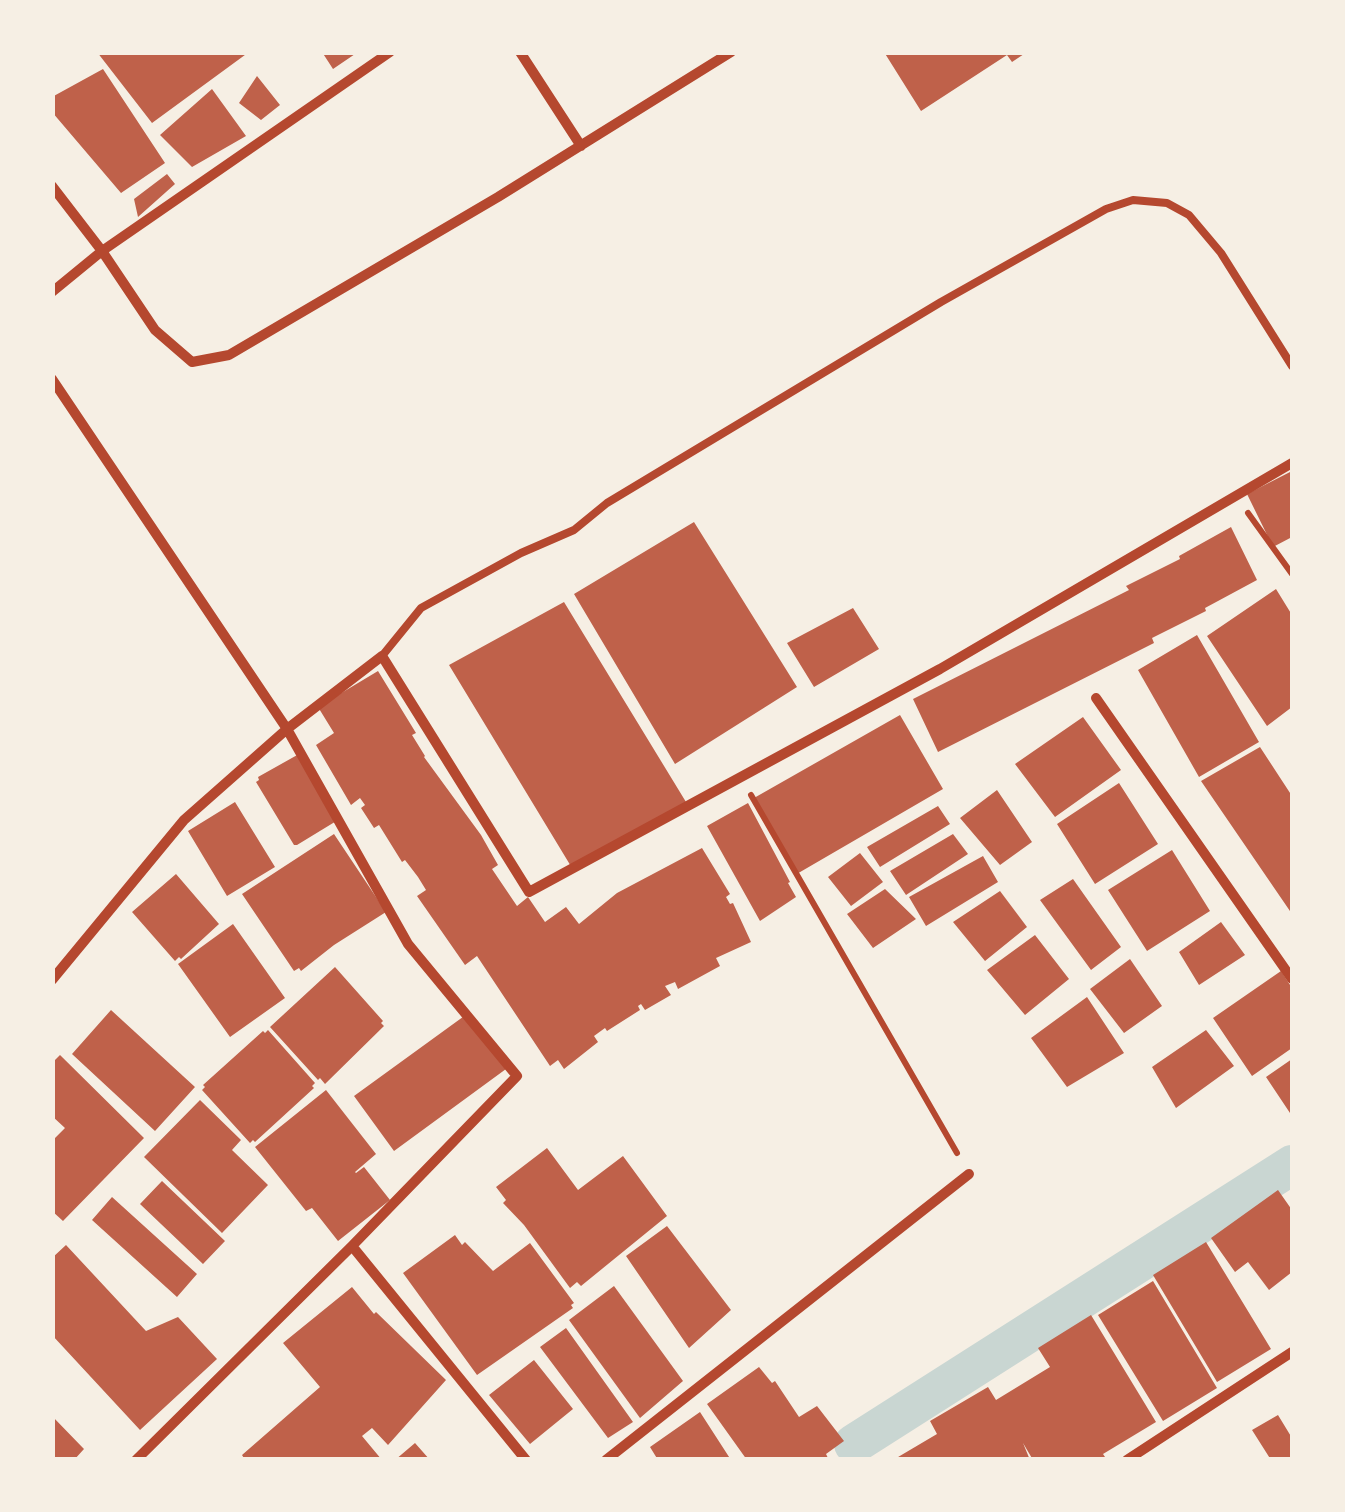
<!DOCTYPE html>
<html>
<head>
<meta charset="utf-8">
<style>
	body { margin:0 }
	#map { position:relative; width:1345px; height:1512px; overflow:hidden; background:#f6efe4; font-family:Barlow,sans-serif }
	canvas { display:block }
	.frame { position:absolute; inset:0; border:55px solid #f6efe4; pointer-events:none }
</style>
</head>
<body>
<div id="map">
<canvas width="1345" height="1512"></canvas>
<div class="frame"></div>
</div>
<script>
const c = document.querySelector('canvas').getContext('2d');
c.lineJoin = 'round';
const toPath = rows => new Path2D(rows.map(r => 'M' + r).join(''));
function strokePath(path, color, width, dash) { c.strokeStyle = color; c.lineWidth = width; c.lineCap = dash ? 'butt' : 'round'; c.setLineDash(dash || []); c.stroke(path); }
function fillPath(path, color) { c.fillStyle = color; c.fill(path, 'evenodd'); }
const canal = toPath([
	[854,1444,1292,1165]
]);
const building = toPath([
	[97,52,249,52,152,123],
	[322,52,358,52,333,69],
	[884,52,1027,52,1012,62,1007,55,921,111],
	[103,69,165,163,121,193,52,112,52,97],
	[257,76,280,105,261,120,239,103],
	[212,89,246,136,192,167,160,135],
	[167,174,175,184,138,217,134,199],
	[1292,471,1292,537,1273,547,1247,494],
	[694,522,797,687,675,764,574,594],
	[1231,527,1257,580,1205,608,1206,611,1152,638,1154,643,938,752,913,699,1129,590,1126,586,1180,559,1179,556],
	[1276,589,1292,615,1292,707,1267,726,1207,636],
	[564,602,686,802,572,868,449,665],
	[853,608,879,649,814,687,787,643],
	[1197,635,1259,742,1199,777,1138,670],
	[378,671,416,733,412,735,425,756,424,757,481,835,498,865,492,869,517,906,528,897,545,922,566,907,579,924,617,893,702,848,730,894,726,897,730,904,733,903,751,942,716,958,720,966,678,989,675,982,665,986,671,995,645,1010,641,1004,638,1006,640,1010,607,1031,605,1028,594,1036,598,1042,564,1069,558,1060,550,1066,477,956,465,965,417,896,426,890,418,877,405,860,402,862,379,825,374,828,361,808,365,805,360,798,351,805,316,745,334,733,318,707],
	[900,715,943,789,795,875,754,798],
	[1083,717,1121,770,1055,817,1015,764],
	[1260,747,1292,796,1292,914,1201,781],
	[299,754,338,820,297,845,294,845,256,782,259,780,258,777],
	[1119,783,1158,844,1095,884,1057,824],
	[997,790,1032,842,1000,865,960,818],
	[235,802,275,867,227,896,188,831],
	[748,803,790,882,788,883,796,897,760,921,707,826],
	[938,806,950,824,880,867,867,847],
	[334,834,386,912,334,945,301,971,299,968,294,971,242,894],
	[953,834,968,854,906,895,890,871],
	[1172,850,1210,911,1147,951,1108,890],
	[860,853,883,882,851,906,828,877],
	[983,856,998,882,926,926,909,897],
	[176,874,219,924,181,959,179,957,175,961,132,912],
	[1073,879,1121,947,1091,970,1040,900],
	[885,889,916,919,873,948,847,914],
	[1000,891,1027,927,985,961,953,922],
	[1221,922,1245,955,1199,985,1179,952],
	[233,924,285,998,230,1037,178,964],
	[1035,935,1069,979,1025,1015,987,970],
	[1130,959,1162,1006,1124,1033,1090,989],
	[335,967,383,1021,381,1023,384,1026,325,1084,320,1078,318,1080,270,1027],
	[1281,971,1292,988,1292,1048,1252,1076,1213,1018],
	[1087,997,1124,1053,1067,1087,1031,1038],
	[111,1010,195,1087,155,1131,72,1054],
	[467,1014,506,1069,394,1151,354,1096],
	[268,1030,315,1083,312,1086,314,1088,255,1142,253,1140,250,1143,202,1090,205,1087,203,1085,263,1031,265,1033],
	[1206,1030,1234,1066,1176,1108,1152,1067],
	[60,1055,144,1138,63,1221,52,1211,52,1141,65,1128,52,1116,52,1063],
	[1292,1059,1292,1116,1266,1077],
	[326,1090,376,1154,355,1172,356,1173,364,1167,390,1200,338,1241,312,1208,306,1211,255,1147],
	[200,1100,241,1140,232,1150,268,1185,222,1233,144,1157],
	[547,1148,578,1190,623,1156,667,1216,581,1286,577,1282,570,1288,524,1225,503,1203,506,1200,496,1187],
	[162,1181,225,1241,203,1264,140,1204],
	[1278,1190,1292,1210,1292,1272,1269,1290,1248,1262,1235,1272,1211,1238],
	[112,1197,197,1274,177,1297,92,1220],
	[667,1226,731,1310,689,1348,626,1256],
	[455,1235,462,1245,465,1242,493,1271,530,1243,574,1303,571,1305,573,1308,477,1375,403,1273],
	[1206,1242,1271,1349,1217,1382,1153,1275],
	[66,1245,146,1331,178,1317,217,1359,140,1430,52,1335,52,1258],
	[1153,1281,1217,1388,1163,1421,1098,1315],
	[614,1286,683,1381,640,1418,569,1320],
	[352,1287,374,1314,376,1312,446,1380,388,1445,372,1428,362,1436,382,1460,245,1460,242,1455,320,1387,283,1343],
	[1091,1315,1156,1422,1103,1454,1107,1460,1033,1460,1023,1443,1030,1460,893,1460,937,1434,930,1421,988,1387,996,1400,1050,1367,1038,1348],
	[566,1328,633,1422,608,1438,540,1347],
	[534,1360,573,1409,530,1444,489,1395],
	[759,1367,772,1383,775,1381,799,1417,817,1406,844,1441,826,1454,829,1460,747,1460,707,1404],
	[700,1412,731,1460,658,1460,650,1447],
	[1278,1415,1292,1438,1292,1460,1271,1460,1252,1430],
	[52,1416,84,1449,74,1460,52,1460],
	[415,1443,430,1460,395,1460]
]);
const path = toPath([
	[1248,513,1292,574],
	[751,795,957,1153]
]);
const service = toPath([
	[382,656,421,608,521,553,574,530,607,503,941,302,1106,209,1133,200,1167,203,1189,215,1221,253,1292,366]
]);
const minor = toPath([
	[520,52,581,146],
	[52,186,102,251,155,330,192,362,229,355,498,197,731,52],
	[52,292,102,251,390,52],
	[52,379,287,729,408,944,517,1076,352,1246,136,1460],
	[1096,698,1292,979],
	[52,980,184,820,287,729,382,656,529,892,940,669,1292,463],
	[352,1246,526,1460],
	[606,1460,969,1174],
	[1127,1460,1292,1352]
]);
strokePath(canal, '#c9d6d2', 40);
fillPath(building, '#bf614a');
strokePath(path, '#b5482f', 6);
strokePath(service, '#b5482f', 8);
strokePath(minor, '#b5482f', 10);
</script>
</body>
</html>
